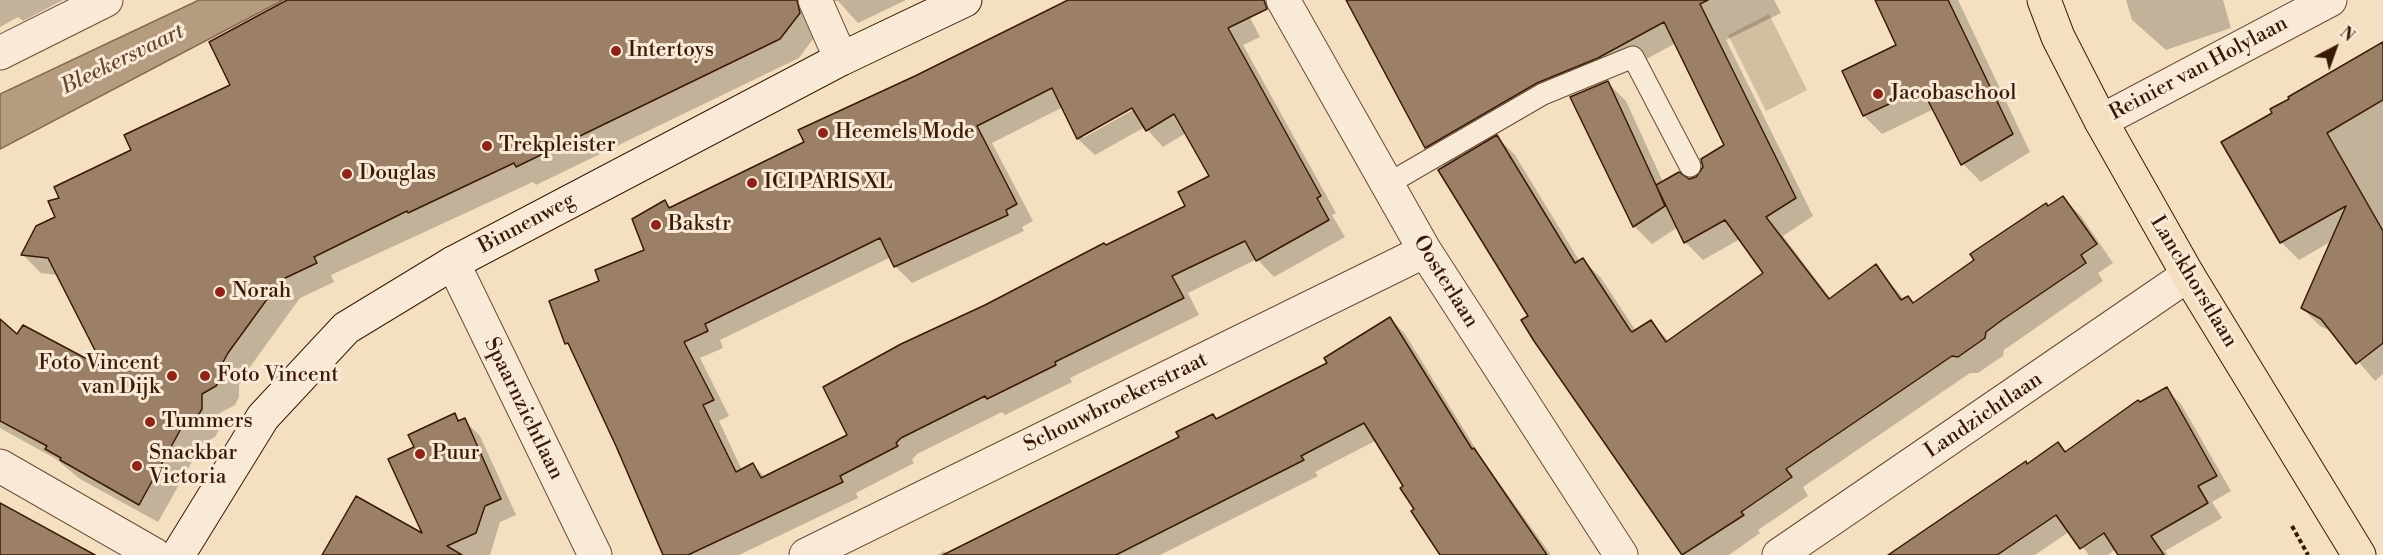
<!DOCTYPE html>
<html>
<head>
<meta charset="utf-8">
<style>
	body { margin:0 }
	#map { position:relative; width:2383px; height:555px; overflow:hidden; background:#f4dfc1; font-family:"Libre Bodoni",serif }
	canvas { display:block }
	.north { position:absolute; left:2305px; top:18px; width:60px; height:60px; -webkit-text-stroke:4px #f8ead7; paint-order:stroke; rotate:41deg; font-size:16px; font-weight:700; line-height:24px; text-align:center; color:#3a1a06 }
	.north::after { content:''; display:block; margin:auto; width:21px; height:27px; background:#3a1a06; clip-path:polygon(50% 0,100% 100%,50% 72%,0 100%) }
</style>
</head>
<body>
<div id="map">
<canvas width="2383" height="555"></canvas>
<div class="north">N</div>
</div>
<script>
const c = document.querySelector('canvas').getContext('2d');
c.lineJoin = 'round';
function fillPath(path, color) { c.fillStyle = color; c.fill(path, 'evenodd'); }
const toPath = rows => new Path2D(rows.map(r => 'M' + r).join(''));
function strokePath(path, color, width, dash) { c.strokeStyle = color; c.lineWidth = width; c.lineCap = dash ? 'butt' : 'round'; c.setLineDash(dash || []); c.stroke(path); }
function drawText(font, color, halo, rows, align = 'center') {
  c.font = font + ' "Libre Bodoni",serif'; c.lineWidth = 6; c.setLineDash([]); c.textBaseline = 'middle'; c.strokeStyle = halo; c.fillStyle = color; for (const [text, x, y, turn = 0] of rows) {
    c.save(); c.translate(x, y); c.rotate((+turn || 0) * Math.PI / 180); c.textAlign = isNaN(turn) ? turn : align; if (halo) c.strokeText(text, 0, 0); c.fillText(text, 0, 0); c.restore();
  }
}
const green = toPath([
	[1769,14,1807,90,1766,111,1728,35]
]);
const water = toPath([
	[199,0,283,0,0,149,0,94,199,0]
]);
const shadow = toPath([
	[0,0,63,0,23,21,18,17,0,27],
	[290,0,906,0,858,23,838,1,826,1,818,32,799,58,536,185,533,182,331,275,334,282,300,298,247,371,239,385,239,397,235,405,220,413,220,428,215,437,202,444,158,522,80,479,56,459,0,428,0,326,18,336,107,372,58,275,41,273,23,255,57,217,61,198,232,85],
	[1072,0,1241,0,1260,37,1243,45,1336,213,1332,215,1345,237,1274,277,1257,259,1188,293,1199,315,1070,378,1072,382,1005,415,1002,412,917,454,912,460,914,463,856,493,858,498,739,555,665,555,571,348,567,343,601,282,646,251,665,202,672,208,806,143,915,78],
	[1138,103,1140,106,1083,138,1083,135],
	[1063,107,1078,139,1095,155,1145,127,1163,147,1186,133,1211,177,1187,207,986,307,849,436,766,478,753,465,742,470,719,421,729,416,700,358,723,348,720,340,891,257,895,266,912,283,1024,231,1022,227,1033,221,992,143],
	[1347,0,1774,0,1781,13,1726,40,1813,216,1783,236,1831,299,1875,266,1905,300,1908,298,1914,304,2063,198,2081,216,2113,263,2098,273,2103,281,2004,350,2003,356,1978,373,1970,373,1803,487,1808,496,1758,530,1760,533,1729,555,1684,555,1535,340,1530,316,1446,167,1426,147],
	[1676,43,1726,146,1697,178,1663,182,1626,101,1608,83,1634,226,1652,244,1678,227,1685,242,1703,260,1740,239,1765,274,1669,341,1650,322,1636,331,1601,278,1583,260,1580,262,1515,155,1495,135,1555,100,1617,75],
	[1877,0,1958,0,2030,152,1981,182,1963,164,1934,109,1882,134,1864,116,1844,72,1898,45],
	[2126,0,2223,0,2231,28,2166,50,2132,20],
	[2383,52,2383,374,2375,381,2334,333,2320,326,2302,308,2332,241,2299,260,2281,242,2223,142],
	[1390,318,1405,334,1482,459,1551,555,1441,555,1405,486,1377,440,1315,472,1318,476,1160,555,937,555,944,551,948,554,1181,438,1213,416,1217,420,1329,364],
	[2166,389,2181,404,2231,491,2212,502,2222,518,2165,551,2168,555,2120,555,2116,549,2108,555,2089,555,2070,531,2035,555,1892,555,2058,444,2066,452],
	[454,415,461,421,464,420,480,436,516,515,500,522,490,555,324,555,426,537,416,448]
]);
const building = toPath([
	[287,0,797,0,800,13,780,39,516,167,514,163,408,213,407,211,314,257,317,263,281,280,228,353,221,366,221,378,216,386,202,394,202,409,196,419,183,425,139,505,60,460,61,458,45,449,47,446,0,421,0,319,17,334,23,325,104,368,48,258,21,255,36,226,55,217,48,201,59,198,54,187,131,150,124,135,230,85,209,42,287,0],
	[1068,0,1264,0,1267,9,1228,28,1321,196,1317,198,1329,220,1256,261,1245,241,1172,276,1184,298,1055,362,1056,365,987,399,985,396,901,438,896,443,898,446,840,476,843,482,688,555,663,555,616,446,568,343,565,344,549,301,599,281,595,270,644,250,632,219,665,200,669,208,804,142,798,130,915,76,1068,0],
	[1052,88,1077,139,1132,108,1146,131,1174,114,1209,176,1178,192,1185,206,1106,245,1104,243,985,305,901,344,823,387,847,435,761,478,753,463,736,472,703,405,714,400,684,342,708,331,705,324,880,238,894,267,1008,215,1006,210,1017,204,977,126,1052,88],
	[1346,0,1708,0,1700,4,1796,198,1766,217,1829,299,1876,264,1901,300,1908,296,1913,303,1974,260,1970,254,2046,203,2048,206,2063,196,2097,244,2081,255,2086,263,2002,320,1986,332,1985,338,1958,357,1952,356,1786,469,1792,477,1741,512,1744,515,1682,555,1534,341,1521,320,1528,316,1438,170,1497,135,1575,263,1583,258,1630,330,1632,332,1651,320,1666,342,1763,273,1725,220,1684,243,1656,185,1665,206,1633,227,1570,97,1608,81,1656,185,1679,172,1689,179,1696,177,1703,167,1701,159,1724,145,1664,22,1598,58,1537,83,1425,148,1346,0],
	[1875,0,1948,0,2013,134,1961,165,1922,89,1863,116,1842,71,1896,45,1875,0],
	[2383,42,2383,100,2327,133,2383,231,2383,343,2356,364,2321,319,2301,308,2346,206,2280,243,2221,142,2272,113,2270,109,2289,99,2288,97,2383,42],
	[1390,317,1472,449,1474,448,1547,555,1440,555,1411,511,1414,509,1400,488,1403,486,1364,423,1301,456,1304,460,1116,555,943,555,1179,437,1176,432,1213,414,1216,419,1327,363,1324,358,1390,317],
	[2167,387,2217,476,2198,486,2208,503,2151,536,2164,555,2118,555,2104,533,2080,549,2056,515,1997,555,1888,555,2026,461,2027,464,2058,442,2065,452,2138,400,2140,402,2167,387],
	[455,413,458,421,465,418,501,499,485,506,476,533,447,546,462,555,322,555,356,496,422,533,388,459,414,447,408,435,455,413],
	[0,503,95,555,0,555,0,503]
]);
const path = toPath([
	[2292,526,2308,555]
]);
const lane = toPath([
	[1386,185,1543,94,1633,57,1690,166]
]);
const street = toPath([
	[815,0,841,59],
	[1283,0,1425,251,1621,555],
	[0,53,106,0],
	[2101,121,2330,0],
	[453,263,595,555],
	[0,466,155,555],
	[806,555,1425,251],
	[1779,555,2188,275]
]);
const secondary = toPath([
	[178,555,263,417,346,328,453,263,841,59,965,0]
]);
const primary = toPath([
	[2044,0,2058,37,2101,121,2188,275,2359,555]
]);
const markers = [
	[616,51,6,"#8f2418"],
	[1878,94,6,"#8f2418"],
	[823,133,6,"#8f2418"],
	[487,146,6,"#8f2418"],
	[347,174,6,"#8f2418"],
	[752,183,6,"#8f2418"],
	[656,225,6,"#8f2418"],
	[220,292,6,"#8f2418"],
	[172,376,6,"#8f2418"],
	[205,376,6,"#8f2418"],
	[150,422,6,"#8f2418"],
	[420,454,6,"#8f2418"],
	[137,466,6,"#8f2418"]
];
const poiNames = [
	["Intertoys",628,51],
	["Jacobaschool",1890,94],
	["Heemels Mode",835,133],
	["Trekpleister",499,146],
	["Douglas",359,174],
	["ICI PARIS XL",764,183],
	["Bakstr",668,225],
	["Norah",232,292],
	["Foto Vincent",160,364,"right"],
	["van Dijk",160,388,"right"],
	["Foto Vincent",217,376],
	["Tummers",162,422],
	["Snackbar",149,454],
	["Victoria",149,478],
	["Puur",432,454]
];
const streetNames = [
	["Reinier van Holylaan",2199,69,-28],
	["Binnenweg",527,224,-28],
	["Oosterlaan",1445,282,58],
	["Lanckhorstlaan",2193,282,59],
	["Schouwbroekerstraat",1116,403,-26],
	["Spaarnzichtlaan",523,409,64],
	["Landzichtlaan",1984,416,-34]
];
const waterNames = [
	["Bleekersvaart",123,60,-26]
];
fillPath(green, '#d4bea1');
fillPath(water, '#b59c81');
strokePath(water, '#846850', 1.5);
fillPath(shadow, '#0003');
fillPath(building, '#9b8067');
strokePath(building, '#3a1a06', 1.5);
strokePath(lane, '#684b35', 23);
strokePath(street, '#684b35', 35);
strokePath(secondary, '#3a1a06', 35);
strokePath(primary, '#3a1a06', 35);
strokePath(path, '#3a1a06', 4, [4.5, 3]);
strokePath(lane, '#f8ead7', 21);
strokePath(street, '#f8ead7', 33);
strokePath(secondary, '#f8ead7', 33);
strokePath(primary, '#f4dfc1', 33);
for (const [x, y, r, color] of markers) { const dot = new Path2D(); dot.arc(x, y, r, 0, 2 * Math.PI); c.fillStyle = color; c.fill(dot); strokePath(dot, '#f8ead7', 2); }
drawText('21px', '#3a1a06', '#f8ead7', poiNames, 'left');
drawText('21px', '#3a1a06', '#f8ead7', streetNames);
drawText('italic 22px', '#654831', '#f8ead7', waterNames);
</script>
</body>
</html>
